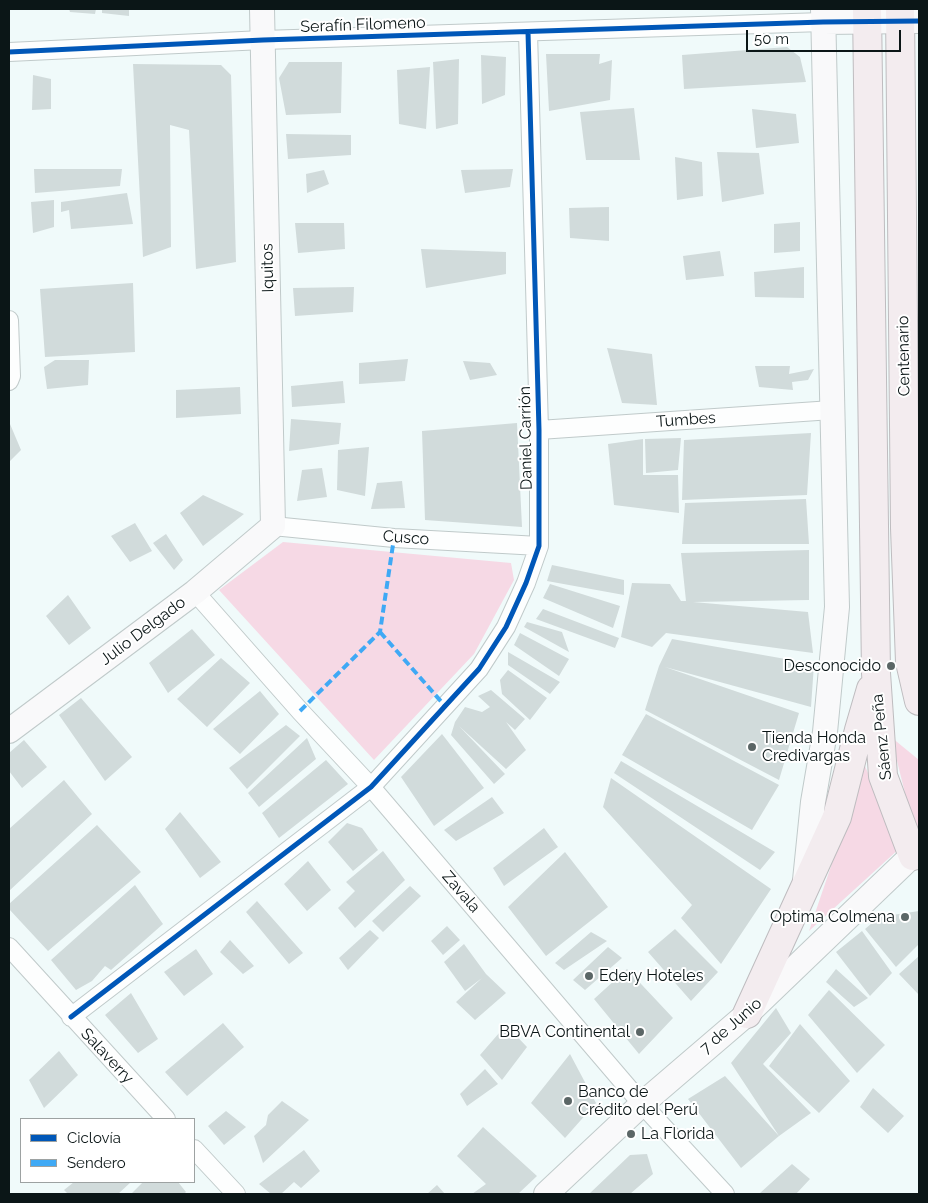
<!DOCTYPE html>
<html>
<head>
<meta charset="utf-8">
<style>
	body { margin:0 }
	#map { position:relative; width:928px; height:1203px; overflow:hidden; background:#f0fafa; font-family:Raleway,sans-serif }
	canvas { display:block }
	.frame { position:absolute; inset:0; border:10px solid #0b1617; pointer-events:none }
	.legend { position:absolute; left:20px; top:1118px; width:175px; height:65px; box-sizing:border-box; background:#fff; border:1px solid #9da2a2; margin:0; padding:6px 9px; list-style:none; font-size:15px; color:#0b1617 }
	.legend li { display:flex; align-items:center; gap:10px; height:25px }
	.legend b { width:25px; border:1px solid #9da2a2 }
	.scale { position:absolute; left:746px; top:30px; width:155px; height:22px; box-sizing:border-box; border:2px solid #0b1617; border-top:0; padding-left:6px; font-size:15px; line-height:18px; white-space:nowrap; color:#0b1617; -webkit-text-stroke:4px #fff; paint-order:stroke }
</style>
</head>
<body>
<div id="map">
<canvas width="928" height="1203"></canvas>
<div class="frame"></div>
<ul class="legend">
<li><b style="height:6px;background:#0057b8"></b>Ciclovía</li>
<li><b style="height:6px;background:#3fa9f5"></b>Sendero</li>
</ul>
<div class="scale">50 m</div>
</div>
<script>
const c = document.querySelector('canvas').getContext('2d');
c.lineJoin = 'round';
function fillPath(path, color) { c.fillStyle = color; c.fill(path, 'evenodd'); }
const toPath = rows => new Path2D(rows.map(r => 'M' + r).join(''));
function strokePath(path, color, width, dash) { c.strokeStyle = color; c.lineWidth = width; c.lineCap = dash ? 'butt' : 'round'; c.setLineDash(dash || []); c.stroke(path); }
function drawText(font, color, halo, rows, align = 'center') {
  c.font = font + ' Raleway,sans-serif'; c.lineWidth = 4; c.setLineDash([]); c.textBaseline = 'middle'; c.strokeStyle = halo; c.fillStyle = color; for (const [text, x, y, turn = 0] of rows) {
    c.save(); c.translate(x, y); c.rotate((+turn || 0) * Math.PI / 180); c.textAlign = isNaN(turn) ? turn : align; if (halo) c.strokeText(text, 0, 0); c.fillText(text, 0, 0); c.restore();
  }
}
const green = toPath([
	[283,542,511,563,514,580,474,654,374,760,219,590],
	[891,737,919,760,919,834,916,837],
	[865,766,900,848,809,931]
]);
const building = toPath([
	[69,9,96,9,95,14,70,12],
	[102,9,129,9,129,16,102,13],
	[787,47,800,57,806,82,684,89,682,55],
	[546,54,600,54,599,64,612,60,610,100,549,111],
	[481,55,506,57,505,95,482,104],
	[459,59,458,124,436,129,433,62],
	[289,62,342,62,341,113,286,115,279,78],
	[133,64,221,65,231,75,236,262,196,269,189,130,170,125,171,247,143,257],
	[430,67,426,129,399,124,397,70],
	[33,75,51,79,51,109,32,110],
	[634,108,640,160,586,160,580,112],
	[752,109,796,114,799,143,756,148],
	[286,134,351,135,351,155,288,159],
	[717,152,759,153,764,194,722,202],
	[675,157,702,162,703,196,677,200],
	[34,169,122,169,120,186,35,193],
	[513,169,510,187,465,193,461,170],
	[324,170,329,184,307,193,306,174],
	[127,193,133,224,71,229,69,210,61,212,61,202],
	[54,200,54,227,33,233,31,202],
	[609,207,609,241,570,238,569,208],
	[800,222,800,251,774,253,774,224],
	[295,223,344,223,345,249,298,253],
	[421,249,506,252,506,274,426,288],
	[720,251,724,276,686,280,683,256],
	[804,267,804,298,755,297,754,272],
	[133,283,135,352,45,357,40,289],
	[354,287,353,312,295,316,293,288],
	[607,348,652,354,657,405,622,403],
	[408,359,405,381,359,384,359,363],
	[55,360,89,360,88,385,47,389,44,367],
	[463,361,490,363,497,375,470,380],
	[755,366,790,366,789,374,814,369,808,380,792,382,793,390,759,387],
	[343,381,345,403,292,407,291,386],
	[240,387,241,414,176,418,176,390],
	[291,419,341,423,339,444,289,451],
	[517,423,522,527,425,520,422,431],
	[10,424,21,450,9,462,9,425],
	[811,433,807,495,682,500,684,440],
	[681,438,678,470,646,473,645,439],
	[643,439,643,475,678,475,679,513,614,505,608,444],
	[369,447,365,496,337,490,338,450],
	[322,468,327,497,297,501,302,470],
	[402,481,405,508,371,509,377,483],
	[203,495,244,514,203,546,180,513],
	[806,499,809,544,682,544,685,503],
	[135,523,152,551,130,562,111,536],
	[166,534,183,560,174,570,153,543],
	[809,550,809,600,693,602,808,612,813,653,666,633,652,647,621,637,632,583,670,584,681,601,686,601,681,553],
	[552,565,624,580,624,595,547,581],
	[550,584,620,606,613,628,543,598],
	[68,595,91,628,69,645,46,616],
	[543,609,619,638,615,648,536,619],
	[527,622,562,632,569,652,524,627],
	[192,629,215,655,168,693,149,663],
	[520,633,569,659,559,676,514,645],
	[672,639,814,664,811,707,665,667,799,713,779,780,645,710,659,666],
	[508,652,560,682,550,694,508,665],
	[221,658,250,683,207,727,177,699],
	[508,670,547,698,530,720,502,694,500,680],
	[491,690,525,719,515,730,506,722,526,750,506,769,459,726,505,774,494,784,451,735,455,722,465,707,482,712,490,707,478,696],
	[260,691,279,714,240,754,213,729],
	[81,698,132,757,105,781,59,715],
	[646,714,779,785,752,830,622,755],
	[286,725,300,736,247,789,229,768],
	[442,734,484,788,434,826,401,777],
	[307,738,316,759,259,807,248,793],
	[24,740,47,767,22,788,9,771,9,753],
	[326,760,348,784,279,838,262,813],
	[621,761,775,852,760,870,614,773],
	[611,778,771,889,721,964,681,918,692,905,603,807],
	[64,780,92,814,9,891,9,829],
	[492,797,504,813,456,841,444,830],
	[180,812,221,862,200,878,165,829],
	[347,823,362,828,378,850,353,871,328,842],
	[97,825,141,872,48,951,9,909,9,904],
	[544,828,558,847,504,886,493,868],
	[383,851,405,880,355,928,338,908,355,891,346,882],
	[565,852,608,907,546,956,508,907],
	[308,861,331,890,307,911,284,884],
	[135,885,163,924,111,970,105,966,92,981,76,990,51,960],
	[410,886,421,896,383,932,372,921],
	[257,901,303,953,289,964,246,912],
	[919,911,919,944,896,967,865,929,879,917],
	[447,926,460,940,443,955,431,941],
	[675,929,718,972,691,1001,648,952],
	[370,930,379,938,348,970,339,958],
	[862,931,892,973,870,996,836,952],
	[591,932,607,941,564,970,555,963],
	[230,940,254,966,243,974,220,952],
	[464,944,486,974,506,993,475,1020,456,1002,482,978,465,991,444,962],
	[608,947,622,958,585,990,573,980],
	[196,949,213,974,184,996,164,972],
	[919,956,919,995,899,974],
	[627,969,673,1018,639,1054,594,999],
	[836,969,868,998,854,1007,826,982],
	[829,990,885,1045,857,1073,808,1015],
	[131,993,158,1039,138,1053,105,1015],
	[776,1008,791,1033,763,1064,811,1113,779,1136,731,1063],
	[223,1023,244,1047,187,1096,165,1072],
	[800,1024,850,1081,819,1113,769,1066],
	[506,1025,527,1047,502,1080,480,1055],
	[59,1051,78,1075,44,1108,29,1080],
	[570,1054,596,1103,565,1138,531,1103],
	[485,1069,498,1084,467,1106,460,1094],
	[725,1076,779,1136,741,1168,688,1099],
	[873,1088,904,1116,888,1133,860,1107],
	[282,1101,309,1120,263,1163,254,1136,266,1125,268,1115],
	[226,1111,246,1127,224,1145,208,1126],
	[483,1127,537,1176,518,1194,472,1194,486,1184,457,1156],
	[304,1150,320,1171,301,1188,294,1182,281,1194,271,1194,259,1184],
	[647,1154,653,1174,630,1194,589,1194,630,1155],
	[792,1164,810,1179,796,1194,762,1194,760,1193],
	[74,1182,131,1182,118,1194,68,1194,64,1190],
	[143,1182,178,1182,186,1192,184,1194,131,1194],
	[437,1185,445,1194,427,1194]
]);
const street = toPath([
	[9,52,263,40,823,22],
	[9,320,11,376,9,381],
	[539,430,832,410],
	[273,526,394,538,539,546],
	[195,592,300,711,371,787,642,1104,725,1194],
	[9,947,166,1119],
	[71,1017,371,787,479,669,506,627,526,583,539,546,539,430,528,32],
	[194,1149,236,1194]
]);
const secondary = toPath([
	[823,22,919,21],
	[9,731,195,592,273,526,262,9],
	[805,880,813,802,825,732,837,607,823,9],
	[546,1194,642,1104,747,1014,919,849]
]);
const highway = toPath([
	[867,9,876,673,883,776,913,856],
	[900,9,905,528,910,662,919,701],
	[747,1014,837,817,859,730,871,689]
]);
const quiet = toPath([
	[380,632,446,707],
	[300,711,380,632,394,538]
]);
const cycleway = toPath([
	[9,52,263,40,823,22,919,21],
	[71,1017,371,787,479,669,506,627,526,583,539,546,539,430,528,32]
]);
const markers = [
	[891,666,5,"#5b6666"],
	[752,747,5,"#5b6666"],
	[905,917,5,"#5b6666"],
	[589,976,5,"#5b6666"],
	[640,1032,5,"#5b6666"],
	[568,1101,5,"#5b6666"],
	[631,1134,5,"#5b6666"]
];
const streetNames = [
	["Serafín Filomeno",363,25,-2],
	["Iquitos",268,268,-91],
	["Centenario",904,356,-91],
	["Tumbes",686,420,-4],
	["Daniel Carrión",526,438,-91],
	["Cusco",406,538,4],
	["Julio Delgado",143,631,-37],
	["Sáenz Peña",882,737,-96],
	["Zavala",461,892,49],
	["7 de Junio",731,1026,-41],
	["Salaverry",107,1056,47]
];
const poiNames = [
	["Desconocido",881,666,"right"],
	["Tienda Honda",762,738],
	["Credivargas",762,756],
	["Optima Colmena",895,917,"right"],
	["Edery Hoteles",599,976],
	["BBVA Continental",630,1032,"right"],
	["Banco de",578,1092],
	["Crédito del Perú",578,1110],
	["La Florida",641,1134]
];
fillPath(green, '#f6d9e5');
fillPath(building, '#d1dbdb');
strokePath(street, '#c0caca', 20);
strokePath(secondary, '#c0caca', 26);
strokePath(highway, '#bebcbf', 30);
strokePath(street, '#fdfefe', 18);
strokePath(secondary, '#f9f9fa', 24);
strokePath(highway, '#f3ecef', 28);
strokePath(quiet, '#3fa9f5', 4, [8, 4]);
strokePath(cycleway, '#0057b8', 5);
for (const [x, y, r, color] of markers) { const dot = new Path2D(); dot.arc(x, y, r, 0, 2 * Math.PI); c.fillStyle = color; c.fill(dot); strokePath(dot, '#fff', 2); }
drawText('16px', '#0b1617', '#fff', streetNames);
drawText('16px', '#0b1617', '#fff', poiNames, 'left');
</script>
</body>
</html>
